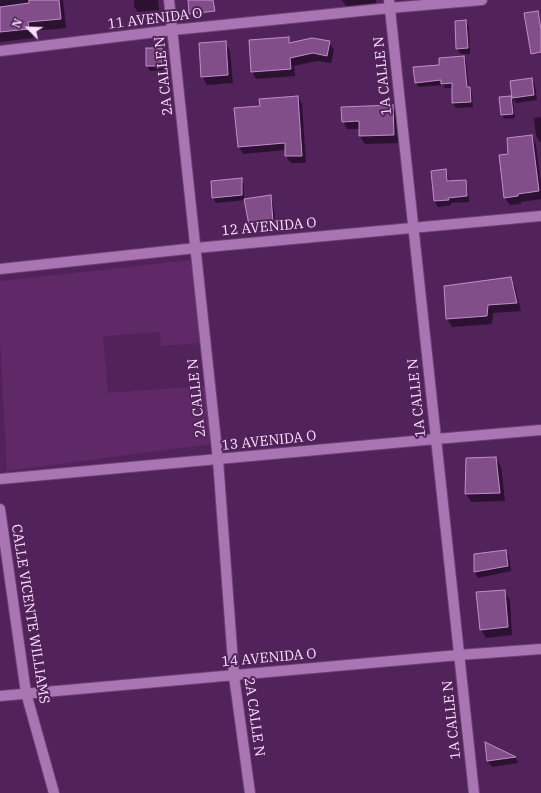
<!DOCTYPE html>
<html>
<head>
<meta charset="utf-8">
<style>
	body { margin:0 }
	#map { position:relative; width:541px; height:793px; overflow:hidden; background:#52225a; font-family:"IBM Plex Serif",serif }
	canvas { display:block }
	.north { position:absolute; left:8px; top:8px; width:40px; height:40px; -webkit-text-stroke:3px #52225a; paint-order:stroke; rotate:293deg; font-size:11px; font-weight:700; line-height:16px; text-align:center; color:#f9e2fd }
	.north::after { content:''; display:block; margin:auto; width:14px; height:18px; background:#f9e2fd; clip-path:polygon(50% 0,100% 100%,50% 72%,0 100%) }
</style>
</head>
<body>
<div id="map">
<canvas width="541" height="793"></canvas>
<div class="north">N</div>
</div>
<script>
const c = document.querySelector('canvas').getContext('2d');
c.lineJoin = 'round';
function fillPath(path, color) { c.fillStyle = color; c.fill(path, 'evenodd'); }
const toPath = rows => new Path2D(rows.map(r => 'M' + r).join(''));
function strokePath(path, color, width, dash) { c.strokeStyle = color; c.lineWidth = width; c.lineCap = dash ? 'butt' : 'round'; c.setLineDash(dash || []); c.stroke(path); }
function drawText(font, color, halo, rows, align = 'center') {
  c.font = font + ' "IBM Plex Serif",serif'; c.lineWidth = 4; c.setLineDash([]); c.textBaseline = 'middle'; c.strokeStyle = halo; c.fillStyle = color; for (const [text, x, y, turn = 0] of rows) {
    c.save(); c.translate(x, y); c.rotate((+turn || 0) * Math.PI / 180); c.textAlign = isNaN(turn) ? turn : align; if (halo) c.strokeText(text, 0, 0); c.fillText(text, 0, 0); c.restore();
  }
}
const built = toPath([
	[193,260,202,343,161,346,160,332,103,336,108,393,205,386,211,444,7,471,0,339,0,281]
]);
const shadow = toPath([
	[0,0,63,0,66,28,33,31,33,38,0,42],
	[134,0,158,0,159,10,138,12,134,7],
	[342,0,376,0,376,3,346,6],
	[411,0,493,0,414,5],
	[466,21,469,27,470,54,461,54,457,49],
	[288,38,291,44,329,42,334,50,331,63,318,61,294,66,295,76,256,79,252,71],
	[225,42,230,51,233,83,207,85,202,76],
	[147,49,161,49,164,53,164,70,150,71,147,66],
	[464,57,466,61,469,88,472,93,473,107,456,108,453,103,453,88,445,88,443,85,418,87,416,82,441,66],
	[532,79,535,85,537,100,516,103,513,98,515,118,505,119,502,115,511,97,513,101,511,82],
	[298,97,302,104,306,163,291,163,286,156,286,150,243,154,239,147,235,109,261,106],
	[392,106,397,114,398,143,365,144,360,136,360,129,347,129,343,121],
	[541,117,541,142,540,142,536,136,534,118],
	[532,136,536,144,541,184,541,199,521,202,521,204,510,205,505,198,500,156,509,155],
	[445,170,448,176,449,182,465,181,468,187,469,202,451,203,451,205,438,207,434,201],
	[241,179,244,184,244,200,270,197,273,202,276,228,253,230,250,224,245,200,216,203,213,198],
	[510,278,515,287,521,311,493,313,492,324,452,327,447,319],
	[496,458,501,467,505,501,471,502,466,494],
	[506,552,509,557,511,571,478,578,475,572,475,555],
	[504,592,510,600,512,635,486,638,481,630],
	[486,744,516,758,518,763,492,767,488,761]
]);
const building = toPath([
	[29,0,59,0,61,19,28,22,29,29,0,32,0,7,29,3,29,0],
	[188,0,213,0,215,11,189,14,188,0],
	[538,11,541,30,541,52,531,54,524,13,538,11],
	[466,20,468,48,456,49,455,21,466,20],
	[289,37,289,43,312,38,330,41,327,56,313,53,290,58,291,69,251,72,249,40,289,37],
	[226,41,228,75,201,77,199,43,226,41],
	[146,48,162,48,162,66,146,66,146,48],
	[464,56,467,87,470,87,471,102,452,103,452,83,441,84,441,80,415,83,413,67,439,65,439,58,464,56],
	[532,78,534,95,512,98,510,81,532,78],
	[298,96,302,156,285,156,285,143,238,147,234,108,260,106,259,99,298,96],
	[511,96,513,114,501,115,499,97,511,96],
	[393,105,394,135,359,136,359,121,342,122,341,107,393,105],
	[532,135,539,191,518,194,518,196,504,198,499,155,508,154,507,138,532,135],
	[446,169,447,181,466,180,467,196,448,198,449,200,434,201,431,171,446,169],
	[242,178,242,195,212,198,211,181,242,178],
	[271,195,273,222,249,225,244,199,271,195],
	[511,277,517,303,488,305,487,316,446,319,444,286,511,277],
	[496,457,500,493,465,494,466,458,496,457],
	[506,550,508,566,474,572,474,554,506,550],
	[505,590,508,627,480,630,476,592,505,590],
	[485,742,516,757,487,761,485,742]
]);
const street = toPath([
	[169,0,218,460,234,676,250,793],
	[389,0,474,793],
	[0,51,173,30,390,8,482,0],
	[0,269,196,248,541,216],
	[0,479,436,439,541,430],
	[0,696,459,655,541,649]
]);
const secondary = toPath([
	[0,509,26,693,54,793]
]);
const streetNames = [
	["11 AVENIDA O",155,19,-7],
	["2A CALLE N",164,76,-96],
	["1A CALLE N",383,76,-96],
	["12 AVENIDA O",269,227,-5],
	["2A CALLE N",197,398,-96],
	["1A CALLE N",417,398,-96],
	["13 AVENIDA O",269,441,-6],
	["CALLE VICENTE WILLIAMS",30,614,81],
	["14 AVENIDA O",269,658,-5],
	["2A CALLE N",254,717,82],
	["1A CALLE N",452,720,-96]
];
fillPath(built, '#5f2968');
fillPath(shadow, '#0007');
fillPath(building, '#814e8a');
strokePath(building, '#c38dcc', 1);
strokePath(street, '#6d4273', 12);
strokePath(secondary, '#6d4273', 12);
strokePath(street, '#aa75b3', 10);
strokePath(secondary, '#aa75b3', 10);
drawText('14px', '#f9e2fd', '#52225a', streetNames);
</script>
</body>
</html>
